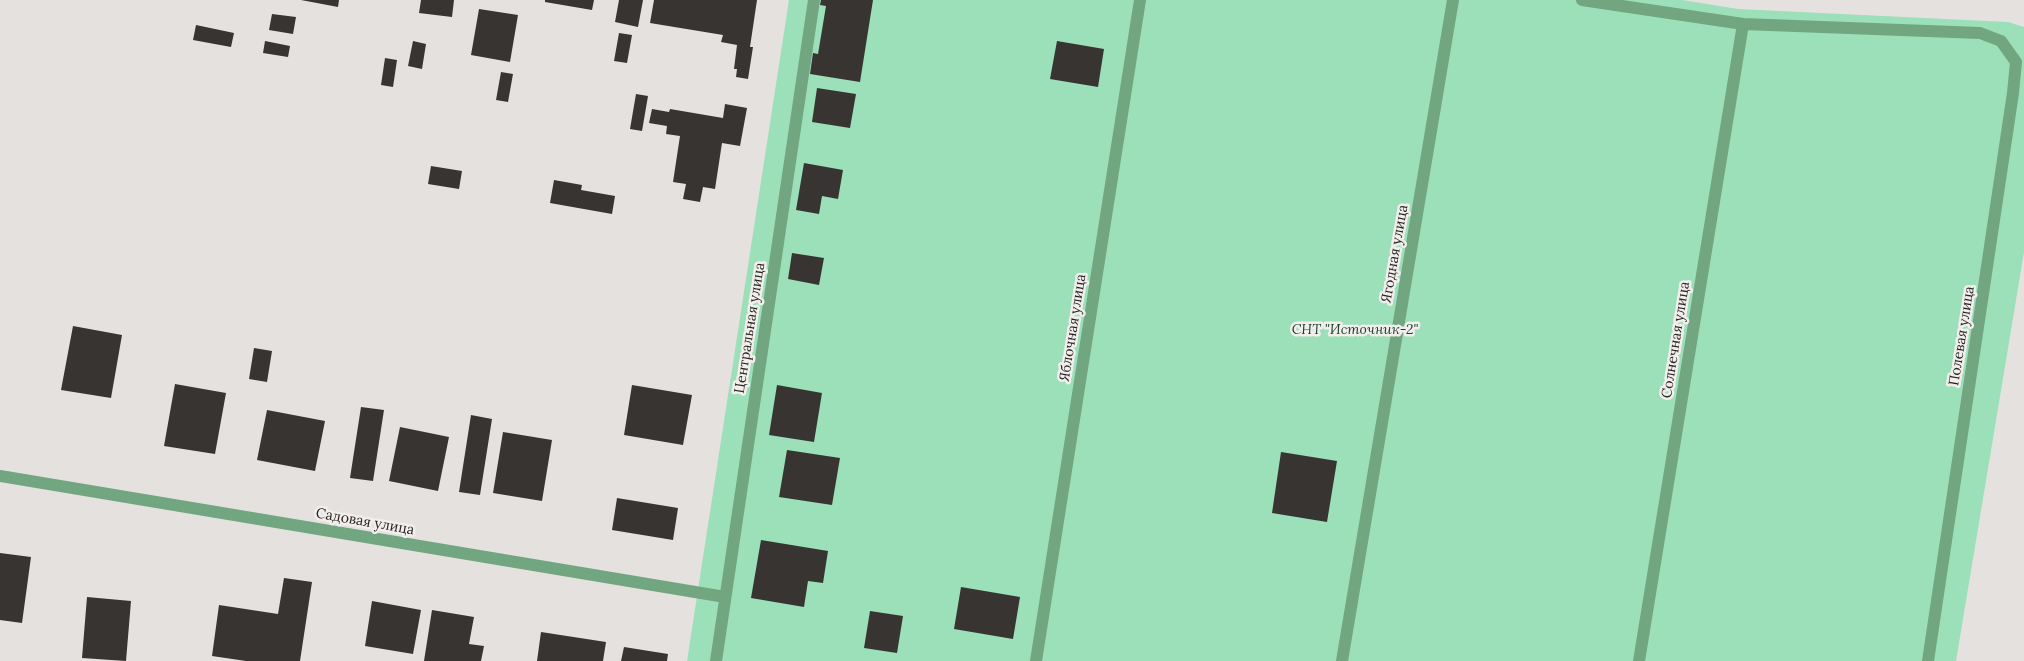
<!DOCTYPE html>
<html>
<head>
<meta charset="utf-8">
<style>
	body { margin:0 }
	canvas { display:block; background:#e5e1df }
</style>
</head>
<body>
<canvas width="2024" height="661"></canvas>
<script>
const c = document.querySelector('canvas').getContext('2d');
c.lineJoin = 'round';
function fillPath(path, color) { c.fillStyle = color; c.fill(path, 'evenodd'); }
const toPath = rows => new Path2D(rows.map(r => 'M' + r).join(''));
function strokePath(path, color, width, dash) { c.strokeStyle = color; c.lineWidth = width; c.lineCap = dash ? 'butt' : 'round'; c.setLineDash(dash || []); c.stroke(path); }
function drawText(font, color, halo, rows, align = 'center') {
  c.font = font + ' Lora,serif'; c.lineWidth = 5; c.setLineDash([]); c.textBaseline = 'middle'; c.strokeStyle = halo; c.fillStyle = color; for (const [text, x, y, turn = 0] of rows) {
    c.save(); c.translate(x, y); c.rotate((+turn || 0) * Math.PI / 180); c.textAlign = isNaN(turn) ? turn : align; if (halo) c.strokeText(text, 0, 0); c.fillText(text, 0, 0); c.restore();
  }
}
const green = toPath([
	[789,0,1682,0,1738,9,2008,22,2024,27,2024,252,1956,661,687,661]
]);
const building = toPath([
	[301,0,339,0,338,7],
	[421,0,454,0,452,17,419,13],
	[545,0,594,0,592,10,545,2],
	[619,0,643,0,638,27,615,22],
	[654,0,757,0,750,47,753,47,748,79,736,77,737,69,734,69,737,45,721,42,723,35,650,23],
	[821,0,873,0,860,82,810,74,813,53,818,54,826,6,820,5],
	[479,9,518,15,510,62,471,55],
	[272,14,296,17,293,34,269,30],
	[196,25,234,33,231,47,193,40],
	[619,33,632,35,627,63,614,61],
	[265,41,290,46,288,57,263,53],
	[413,41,426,44,422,69,408,66],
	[1057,41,1104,49,1098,87,1050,79],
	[385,58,397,60,393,87,381,85],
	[501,72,513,74,508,102,496,100],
	[817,88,856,94,850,128,812,122],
	[636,94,648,96,642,131,630,129],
	[725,104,747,108,740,146,722,143,715,189,703,187,700,202,683,199,686,184,673,182,680,136,666,134,667,126,649,123,652,109,669,112,670,109,723,118],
	[804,163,843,170,838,199,822,196,819,214,796,210],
	[431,166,462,171,459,189,428,184],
	[554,180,582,185,581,190,615,196,612,214,550,203],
	[792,253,824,258,819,285,788,279],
	[73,326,122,335,111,398,61,390],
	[254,348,272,351,267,382,249,379],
	[175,384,226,393,215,454,164,446],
	[632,385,692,395,683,445,624,435],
	[777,385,822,393,814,442,769,435],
	[361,407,384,410,373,481,350,478],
	[267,410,325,421,315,471,257,460],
	[471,415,492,419,480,495,459,492],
	[400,427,449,437,438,491,389,481],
	[503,432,552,440,542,501,493,493],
	[787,450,840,458,832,505,779,497],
	[1281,452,1337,461,1327,522,1272,513],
	[617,498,678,508,673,540,612,530],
	[761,540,828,551,823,583,808,581,804,607,751,598],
	[0,553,31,557,22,623,0,620],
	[284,578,312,582,300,661,246,661,212,656,219,605,278,614],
	[961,587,1020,597,1013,639,954,629],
	[87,597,131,601,126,661,82,658],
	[372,601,421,610,413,654,365,646],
	[432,610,474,617,469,644,484,646,481,661,424,661],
	[870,611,903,616,897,653,864,648],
	[541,632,606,642,603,661,537,661],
	[624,647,668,654,667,661,621,661]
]);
const street = toPath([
	[1582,0,1743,24,1980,33,2001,41,2016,62,2013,93,1928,661],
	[0,476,725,597],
	[716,661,814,0],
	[1036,661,1140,0],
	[1342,661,1453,0],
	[1639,661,1743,24]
]);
const streetNames = [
	["Ягодная улица",1395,254,-80],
	["Центральная улица",750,328,-81],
	["Яблочная улица",1073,328,-81],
	["Полевая улица",1962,336,-81],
	["Солнечная улица",1676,340,-81],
	["Садовая улица",365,522,10]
];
const parkNames = [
	["СНТ \"Источник-2\"",1355,330]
];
fillPath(green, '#9ce0b9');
fillPath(building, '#373432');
strokePath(street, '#72a680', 12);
drawText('14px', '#272524', '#f2eeec', streetNames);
drawText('italic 14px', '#183f2b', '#f2eeec', parkNames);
</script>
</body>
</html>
